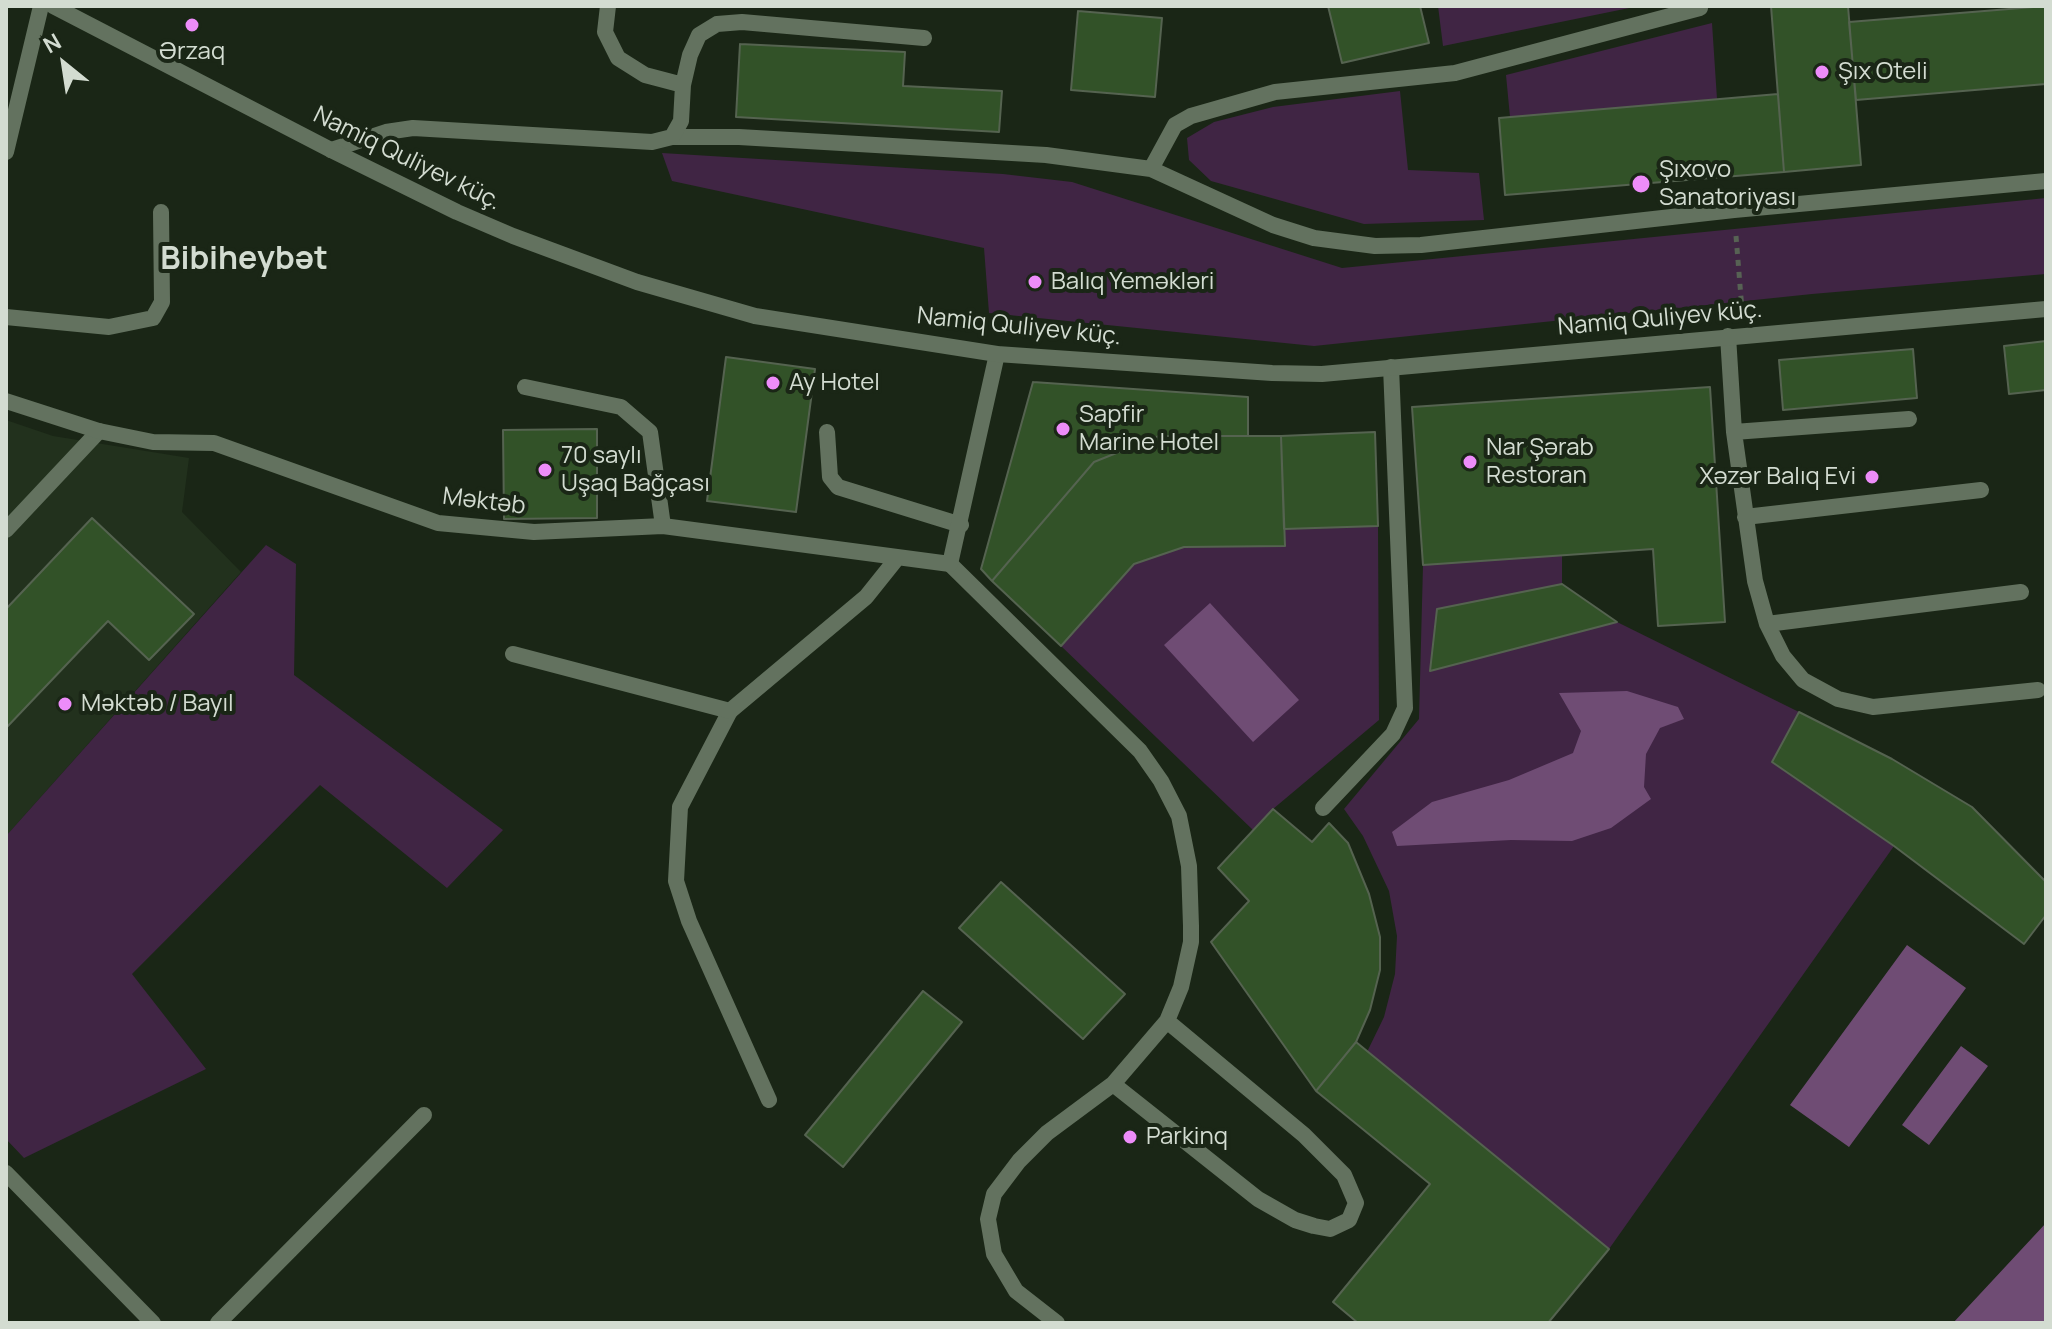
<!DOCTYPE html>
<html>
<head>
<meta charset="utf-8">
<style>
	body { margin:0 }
	#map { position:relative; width:2052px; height:1329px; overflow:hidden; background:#1a2616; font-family:Manrope,sans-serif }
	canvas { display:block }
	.frame { position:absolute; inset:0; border:8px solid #d3dcd1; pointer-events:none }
	.north { position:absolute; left:24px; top:24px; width:80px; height:80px; -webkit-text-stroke:6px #1a2616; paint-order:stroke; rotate:330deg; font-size:22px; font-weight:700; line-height:32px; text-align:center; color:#d3dcd1 }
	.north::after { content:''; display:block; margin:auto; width:28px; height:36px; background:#d3dcd1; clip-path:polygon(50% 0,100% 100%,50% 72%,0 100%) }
</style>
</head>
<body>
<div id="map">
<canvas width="2052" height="1329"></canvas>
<div class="frame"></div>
<div class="north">N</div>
</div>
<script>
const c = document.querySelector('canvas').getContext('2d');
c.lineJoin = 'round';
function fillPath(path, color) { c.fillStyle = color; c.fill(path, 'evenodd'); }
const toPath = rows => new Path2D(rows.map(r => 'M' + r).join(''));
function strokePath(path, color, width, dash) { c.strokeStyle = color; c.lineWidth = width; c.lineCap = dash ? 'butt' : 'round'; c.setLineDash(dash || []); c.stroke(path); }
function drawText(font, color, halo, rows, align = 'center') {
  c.font = font + ' Manrope,sans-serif'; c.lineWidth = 8; c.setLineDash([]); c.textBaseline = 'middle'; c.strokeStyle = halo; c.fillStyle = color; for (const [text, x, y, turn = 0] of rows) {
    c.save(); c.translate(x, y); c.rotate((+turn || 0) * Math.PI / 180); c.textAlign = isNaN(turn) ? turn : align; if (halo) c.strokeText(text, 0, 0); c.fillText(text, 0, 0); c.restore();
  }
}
const built = toPath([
	[6,420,53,436,189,458,182,512,241,572,6,836]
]);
const green = toPath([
	[1438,6,1639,6,1443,46],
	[1712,23,1717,99,1510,117,1506,75],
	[1400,91,1408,170,1479,173,1484,220,1364,224,1211,181,1189,160,1187,138,1214,122,1273,107],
	[662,153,1003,174,1072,182,1342,268,2046,198,2046,274,1812,294,1314,346,989,313,984,248,672,181],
	[1378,526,1379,720,1273,809,1253,830,1061,646,1134,564,1184,547,1285,546,1284,529],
	[266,545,296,564,294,675,503,830,447,888,320,785,132,974,206,1069,24,1158,6,1139,6,836],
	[1562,555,1562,584,1437,609,1430,671,1617,622,1799,712,1772,762,1894,846,1609,1249,1367,1052,1384,1017,1395,974,1397,936,1389,891,1363,836,1344,809,1419,719,1423,565]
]);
const water = toPath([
	[1210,603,1299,700,1253,742,1164,645],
	[1627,691,1678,707,1684,719,1660,728,1646,754,1644,787,1651,799,1611,828,1572,841,1511,840,1397,846,1392,832,1432,802,1509,780,1573,753,1581,731,1559,693],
	[1907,945,1966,988,1849,1147,1790,1105],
	[1961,1046,1988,1066,1929,1145,1902,1125],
	[2046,1223,2046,1323,1953,1323]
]);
const building = toPath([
	[1328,6,1420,6,1429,43,1342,63,1328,6],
	[1771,6,1848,6,1861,165,1784,172,1771,6],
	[2046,6,2046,84,1856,100,1849,22,2046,6],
	[1078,11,1162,18,1155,97,1071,90,1078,11],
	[740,44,905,52,903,86,1002,91,999,132,736,117,740,44],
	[1778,94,1784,172,1505,195,1499,118,1778,94],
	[2046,341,2046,390,2009,394,2004,346,2046,341],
	[1913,349,1917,398,1783,410,1779,360,1913,349],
	[726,357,815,369,796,512,707,501,726,357],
	[1033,382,1248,397,1248,436,1159,436,1094,462,992,581,981,569,1033,382],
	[1710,387,1725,622,1658,626,1653,549,1423,565,1412,407,1710,387],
	[597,429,597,518,504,519,503,430,597,429],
	[1375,432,1378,526,1284,529,1281,436,1375,432],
	[1159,436,1281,436,1285,546,1184,547,1134,564,1061,646,992,581,1094,462,1159,436],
	[92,518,194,614,149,660,108,621,6,728,6,609,92,518],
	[1562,584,1617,622,1430,671,1437,609,1562,584],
	[1799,712,1892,759,1972,807,2046,882,2046,915,2024,944,1894,846,1772,762,1799,712],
	[1273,809,1312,842,1329,823,1348,843,1369,894,1380,937,1380,970,1370,1010,1356,1042,1316,1091,1211,942,1249,901,1218,868,1273,809],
	[1001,882,1125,994,1083,1039,959,928,1001,882],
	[923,991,962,1022,843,1167,805,1135,923,991],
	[1356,1042,1609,1249,1548,1323,1358,1323,1333,1302,1430,1184,1316,1091,1356,1042]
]);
const path = toPath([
	[1736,236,1742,310]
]);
const service = toPath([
	[672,137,739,137,1046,155,1151,169,1273,225,1314,238,1375,246,1421,245,1734,210,2046,181],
	[1151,169,1175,125,1191,116,1275,92,1455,73,1700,8],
	[1728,336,1734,432,1755,581,1767,624,1783,656,1803,680,1838,699,1873,707,2038,690],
	[525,387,621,407,650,432,663,526],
	[827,432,830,477,838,487,961,525],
	[1734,432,1909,419],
	[1745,517,1981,490],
	[6,530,99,431],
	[950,564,1140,751,1161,781,1179,816,1189,866,1191,926,1191,942,1181,987,1167,1021,1113,1084,1258,1199,1295,1220,1314,1226,1330,1229,1349,1220,1356,1203,1344,1175,1304,1135,1167,1021],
	[1767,624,2021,592],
	[730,711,680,807,676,881,689,921,769,1100],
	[1323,808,1393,734,1405,708,1391,367],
	[6,1173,153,1323],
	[218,1323,424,1115],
	[1057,1323,1016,1291,994,1254,988,1219,994,1194,1019,1161,1047,1133,1113,1084]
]);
const minor = toPath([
	[608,6,605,32,618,58,645,75,683,85],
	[331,150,386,132,413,128,652,142,672,137,681,121,683,85,690,55,699,35,717,24,742,22,924,38],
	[6,152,41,6],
	[6,317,109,327,153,318,162,302,161,212],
	[6,401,99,431,153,442,214,443,438,523,534,532,663,526,950,564,997,354],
	[513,654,730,711,866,597,898,557]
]);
const tertiary = toPath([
	[53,6,331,150,457,212,513,236,637,282,755,316,997,354,1272,373,1322,374,2046,309]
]);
const markers = [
	[192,25,8,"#ed8cf9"],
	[1822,72,8,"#ed8cf9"],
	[1641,184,10,"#ed8cf9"],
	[1035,282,8,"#ed8cf9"],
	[773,383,8,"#ed8cf9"],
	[1063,429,8,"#ed8cf9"],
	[1470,462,8,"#ed8cf9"],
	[545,470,8,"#ed8cf9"],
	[1872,477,8,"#ed8cf9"],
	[65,704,8,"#ed8cf9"],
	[1130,1137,8,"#ed8cf9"]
];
const poiNames = [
	["Ərzaq",192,52,"center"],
	["Şıx Oteli",1838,72],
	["Şıxovo",1659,170],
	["Sanatoriyası",1659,198],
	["Balıq Yeməkləri",1051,282],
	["Ay Hotel",789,383],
	["Sapfir",1079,415],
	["Marine Hotel",1079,443],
	["Nar Şərab",1486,448],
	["Restoran",1486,476],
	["70 saylı",561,456],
	["Uşaq Bağçası",561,484],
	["Xəzər Balıq Evi",1856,477,"right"],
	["Mәktәb / Bayıl",81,704],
	["Parkinq",1146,1137]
];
const streetNames = [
	["Namiq Quliyev küç.",407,159,26],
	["Namiq Quliyev küç.",1660,319,-5],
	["Namiq Quliyev küç.",1019,327,6],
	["Məktəb",484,502,7]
];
const districtNames = [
	["Bibiheybət",244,260]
];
fillPath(built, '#22311d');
fillPath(green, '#402544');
fillPath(water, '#6f4c74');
fillPath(building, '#325228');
strokePath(building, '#556350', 2);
strokePath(path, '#576254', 5, [6, 6]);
strokePath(service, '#63725f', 16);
strokePath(minor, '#63725f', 16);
strokePath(tertiary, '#63725f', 16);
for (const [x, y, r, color] of markers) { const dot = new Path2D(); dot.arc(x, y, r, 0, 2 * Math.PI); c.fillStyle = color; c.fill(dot); strokePath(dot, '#1a2616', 3); }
drawText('24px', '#d3dcd1', '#1a2616', poiNames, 'left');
drawText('24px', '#d3dcd1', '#1a2616', streetNames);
drawText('bold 32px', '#d3dcd1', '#1a2616', districtNames);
</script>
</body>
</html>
